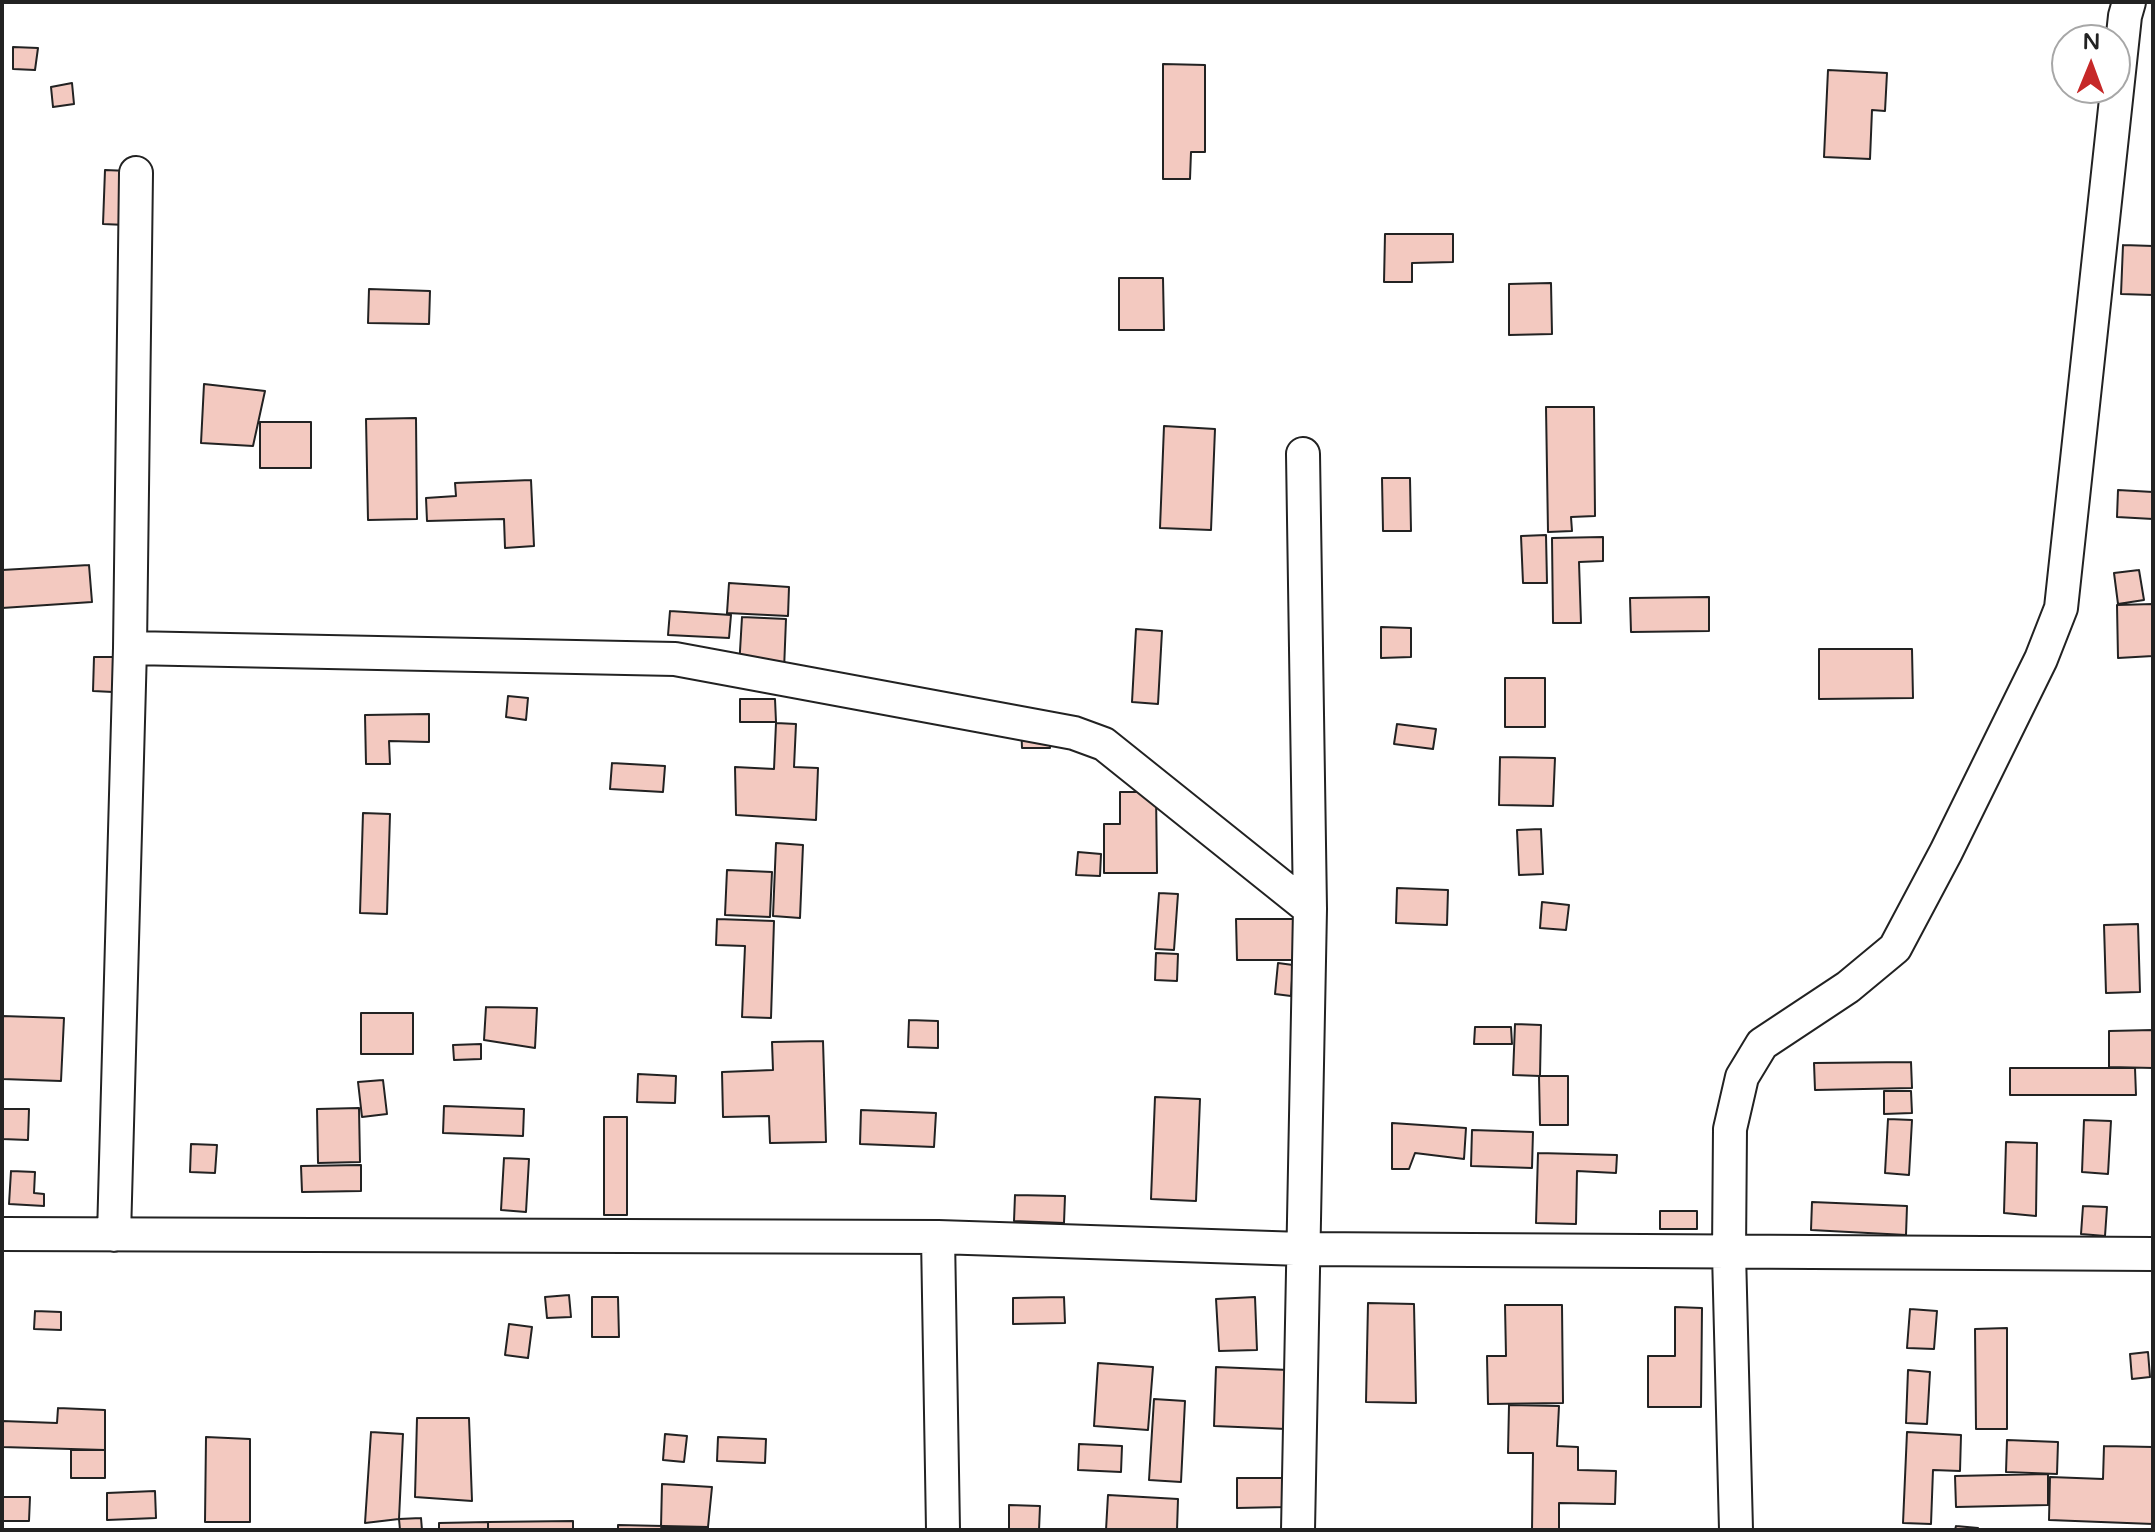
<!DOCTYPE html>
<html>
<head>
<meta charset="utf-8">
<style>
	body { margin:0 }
	#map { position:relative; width:2155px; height:1532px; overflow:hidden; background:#fff; font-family:"Varela Round",sans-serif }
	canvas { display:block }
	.frame { position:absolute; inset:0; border:4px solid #222; pointer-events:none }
	.north { position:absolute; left:2051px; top:24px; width:80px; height:80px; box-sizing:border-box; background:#fff; border:2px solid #a7a7a7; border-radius:50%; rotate:1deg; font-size:22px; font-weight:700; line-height:32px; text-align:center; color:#222 }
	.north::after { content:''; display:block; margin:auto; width:28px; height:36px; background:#c62828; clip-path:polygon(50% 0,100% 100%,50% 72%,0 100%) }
</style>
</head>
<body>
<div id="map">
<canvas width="2155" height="1532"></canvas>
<div class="frame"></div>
<div class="north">N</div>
</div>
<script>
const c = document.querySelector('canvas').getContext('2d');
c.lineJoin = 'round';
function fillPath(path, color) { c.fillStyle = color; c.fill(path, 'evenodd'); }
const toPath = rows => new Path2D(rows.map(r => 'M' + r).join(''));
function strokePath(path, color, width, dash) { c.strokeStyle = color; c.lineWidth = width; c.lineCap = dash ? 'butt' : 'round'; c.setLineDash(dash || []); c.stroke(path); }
const building = toPath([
	[13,47,38,48,35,70,13,69,13,47],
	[1163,64,1205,65,1205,152,1191,152,1190,179,1163,179,1163,64],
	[1828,70,1887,73,1885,111,1872,110,1870,159,1824,157,1828,70],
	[72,83,74,104,53,107,51,87,72,83],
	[105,170,129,171,126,225,103,224,105,170],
	[1385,234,1453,234,1453,262,1412,263,1412,282,1384,282,1385,234],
	[2123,245,2153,246,2153,295,2121,294,2123,245],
	[1119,278,1163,278,1164,330,1119,330,1119,278],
	[1551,283,1552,334,1509,335,1509,284,1551,283],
	[369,289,430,291,429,324,368,323,369,289],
	[204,384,265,391,253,446,201,443,204,384],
	[1546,407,1594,407,1595,516,1571,517,1572,531,1548,532,1546,407],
	[416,418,417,519,368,520,366,419,416,418],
	[260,422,311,422,311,468,260,468,260,422],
	[1164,426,1215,429,1211,530,1160,528,1164,426],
	[1382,478,1410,478,1411,531,1383,531,1382,478],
	[531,480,534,546,505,548,504,519,427,521,426,498,456,496,455,483,531,480],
	[2118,490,2153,492,2153,519,2117,517,2118,490],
	[1546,535,1547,583,1523,583,1521,536,1546,535],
	[1603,537,1603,561,1579,562,1581,623,1553,623,1552,538,1603,537],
	[89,565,92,602,2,608,2,570,89,565],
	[2139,570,2144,600,2118,604,2114,573,2139,570],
	[729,583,789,587,788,616,727,613,729,583],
	[1709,597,1709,631,1631,632,1630,598,1709,597],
	[2153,604,2153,656,2118,658,2117,605,2153,604],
	[670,611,731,615,729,638,668,635,670,611],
	[742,617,786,619,784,670,739,668,742,617],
	[1381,627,1411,628,1411,657,1381,658,1381,627],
	[1136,629,1162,631,1158,704,1132,702,1136,629],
	[1819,649,1912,649,1913,698,1819,699,1819,649],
	[94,657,114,657,113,692,93,691,94,657],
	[1505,678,1545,678,1545,727,1505,727,1505,678],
	[508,696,528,698,526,720,506,717,508,696],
	[740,699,775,699,776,722,740,722,740,699],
	[429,714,429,742,389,741,390,764,366,764,365,715,429,714],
	[1049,721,1050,748,1022,748,1021,722,1049,721],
	[776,723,796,724,794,767,818,768,816,820,736,815,735,767,774,769,776,723],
	[1397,724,1436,729,1433,749,1394,744,1397,724],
	[1500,757,1555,758,1553,806,1499,805,1500,757],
	[612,763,665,766,663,792,610,789,612,763],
	[1120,792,1156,792,1157,873,1104,873,1104,824,1120,824,1120,792],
	[363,813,390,814,387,914,360,913,363,813],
	[1541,829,1543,874,1519,875,1517,830,1541,829],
	[776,843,803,845,800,918,773,916,776,843],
	[1078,852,1101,854,1100,876,1076,875,1078,852],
	[727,870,772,872,770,917,725,915,727,870],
	[1397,888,1448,890,1447,925,1396,923,1397,888],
	[1159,893,1178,894,1174,950,1155,949,1159,893],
	[1542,902,1569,905,1566,930,1540,928,1542,902],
	[717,919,774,921,771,1018,742,1017,745,946,716,945,717,919],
	[1236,919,1294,919,1295,960,1237,960,1236,919],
	[2138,924,2140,992,2106,993,2104,925,2138,924],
	[1156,953,1178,954,1177,981,1155,980,1156,953],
	[1278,963,1293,965,1291,996,1275,994,1278,963],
	[486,1007,537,1008,535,1048,484,1040,486,1007],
	[361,1013,413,1013,413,1054,361,1054,361,1013],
	[2,1016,64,1018,61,1081,2,1079,2,1016],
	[909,1020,938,1021,938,1048,908,1047,909,1020],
	[1515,1024,1541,1025,1540,1076,1513,1075,1515,1024],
	[1475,1027,1511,1027,1512,1044,1474,1044,1475,1027],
	[2153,1030,2153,1068,2109,1067,2109,1031,2153,1030],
	[823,1041,826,1142,770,1143,769,1116,723,1117,722,1072,773,1070,772,1042,823,1041],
	[481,1044,481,1059,454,1060,453,1045,481,1044],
	[1911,1062,1912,1088,1815,1090,1814,1063,1911,1062],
	[2010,1068,2135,1068,2136,1095,2010,1095,2010,1068],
	[638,1074,676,1076,675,1103,637,1102,638,1074],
	[1539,1076,1568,1076,1568,1125,1540,1125,1539,1076],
	[383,1080,387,1114,362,1117,358,1082,383,1080],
	[1884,1091,1911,1091,1912,1113,1884,1114,1884,1091],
	[1155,1097,1200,1099,1196,1201,1151,1199,1155,1097],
	[444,1106,524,1109,523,1136,443,1133,444,1106],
	[359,1108,360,1162,318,1163,317,1109,359,1108],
	[2,1109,29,1109,28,1140,2,1139,2,1109],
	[861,1110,936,1113,934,1147,860,1144,861,1110],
	[604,1117,627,1117,627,1215,604,1215,604,1117],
	[1888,1119,1912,1120,1909,1175,1885,1173,1888,1119],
	[2084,1120,2111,1121,2108,1174,2082,1172,2084,1120],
	[1392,1123,1466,1128,1464,1159,1415,1153,1409,1169,1392,1169,1392,1123],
	[1472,1130,1533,1132,1532,1168,1471,1166,1472,1130],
	[2006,1142,2037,1143,2036,1216,2004,1213,2006,1142],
	[191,1144,217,1145,215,1173,190,1172,191,1144],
	[1538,1153,1617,1155,1616,1173,1577,1171,1576,1224,1536,1223,1538,1153],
	[504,1158,529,1159,526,1212,501,1210,504,1158],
	[361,1165,361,1191,302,1192,301,1166,361,1165],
	[11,1171,35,1172,34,1193,44,1194,44,1206,9,1204,11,1171],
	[1015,1195,1065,1196,1064,1223,1014,1221,1015,1195],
	[1812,1202,1907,1206,1906,1235,1811,1230,1812,1202],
	[2083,1206,2107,1207,2105,1236,2081,1234,2083,1206],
	[1660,1211,1697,1211,1697,1229,1660,1229,1660,1211],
	[569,1295,571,1317,547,1318,545,1297,569,1295],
	[592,1297,618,1297,619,1337,592,1337,592,1297],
	[1064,1297,1065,1323,1013,1324,1013,1298,1064,1297],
	[1255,1297,1257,1350,1219,1351,1216,1299,1255,1297],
	[1368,1303,1414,1304,1416,1403,1366,1402,1368,1303],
	[1505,1305,1562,1305,1563,1403,1488,1404,1487,1356,1506,1356,1505,1305],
	[1675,1307,1702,1308,1701,1407,1648,1407,1648,1356,1675,1356,1675,1307],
	[1910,1309,1937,1311,1934,1349,1907,1348,1910,1309],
	[35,1311,61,1312,61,1330,34,1329,35,1311],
	[509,1324,532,1327,528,1358,505,1355,509,1324],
	[2007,1328,2007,1429,1976,1429,1975,1329,2007,1328],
	[2148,1352,2150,1377,2132,1379,2130,1354,2148,1352],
	[1098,1363,1153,1367,1148,1430,1094,1426,1098,1363],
	[1216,1367,1289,1370,1286,1429,1214,1426,1216,1367],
	[1908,1370,1930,1372,1927,1424,1906,1423,1908,1370],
	[1154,1399,1185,1401,1181,1482,1149,1480,1154,1399],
	[1509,1405,1559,1406,1557,1446,1578,1447,1578,1470,1616,1471,1615,1504,1559,1503,1559,1530,1532,1530,1533,1453,1508,1453,1509,1405],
	[58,1408,105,1410,105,1450,2,1447,2,1421,57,1423,58,1408],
	[417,1418,469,1418,472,1501,415,1497,417,1418],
	[371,1432,403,1434,399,1519,365,1523,371,1432],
	[1907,1432,1961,1435,1960,1471,1933,1470,1931,1524,1903,1523,1907,1432],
	[665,1434,687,1436,684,1462,663,1460,665,1434],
	[206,1437,250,1439,250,1522,205,1522,206,1437],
	[718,1437,766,1439,765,1463,717,1461,718,1437],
	[2007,1440,2058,1442,2057,1474,2006,1472,2007,1440],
	[1079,1444,1122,1446,1121,1472,1078,1470,1079,1444],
	[2104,1446,2153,1447,2153,1524,2049,1520,2050,1477,2103,1479,2104,1446],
	[71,1450,105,1450,105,1478,71,1478,71,1450],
	[2048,1474,2048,1505,1956,1507,1955,1476,2048,1474],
	[1237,1478,1287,1478,1287,1507,1237,1508,1237,1478],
	[662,1484,712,1487,708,1527,661,1527,662,1484],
	[155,1491,156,1518,107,1520,107,1493,155,1491],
	[1108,1495,1178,1499,1177,1530,1106,1530,1108,1495],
	[2,1497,30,1497,29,1521,2,1521,2,1497],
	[1009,1505,1040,1506,1039,1530,1009,1530,1009,1505],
	[421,1518,422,1530,400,1530,399,1519,421,1518],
	[573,1521,573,1530,488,1530,488,1522,573,1521],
	[488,1522,488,1530,439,1530,439,1523,488,1522],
	[618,1525,708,1527,708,1530,618,1530,618,1525],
	[1956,1526,1978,1528,1978,1530,1955,1530,1956,1526]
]);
const street = toPath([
	[130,648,675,659,1074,733,1104,744,1310,909],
	[2,1234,938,1237,1302,1249,2153,1254],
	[114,1235,130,648,136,173],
	[938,1237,943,1530],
	[1298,1530,1310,909,1303,454],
	[1736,1530,1729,1253,1730,1129,1742,1077,1762,1044,1848,987,1895,948,1946,852,2041,659,2061,608,2125,16,2129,2]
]);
fillPath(building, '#f3c9c0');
strokePath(building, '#222', 2);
strokePath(street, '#222', 36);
strokePath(street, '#fff', 32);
</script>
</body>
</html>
